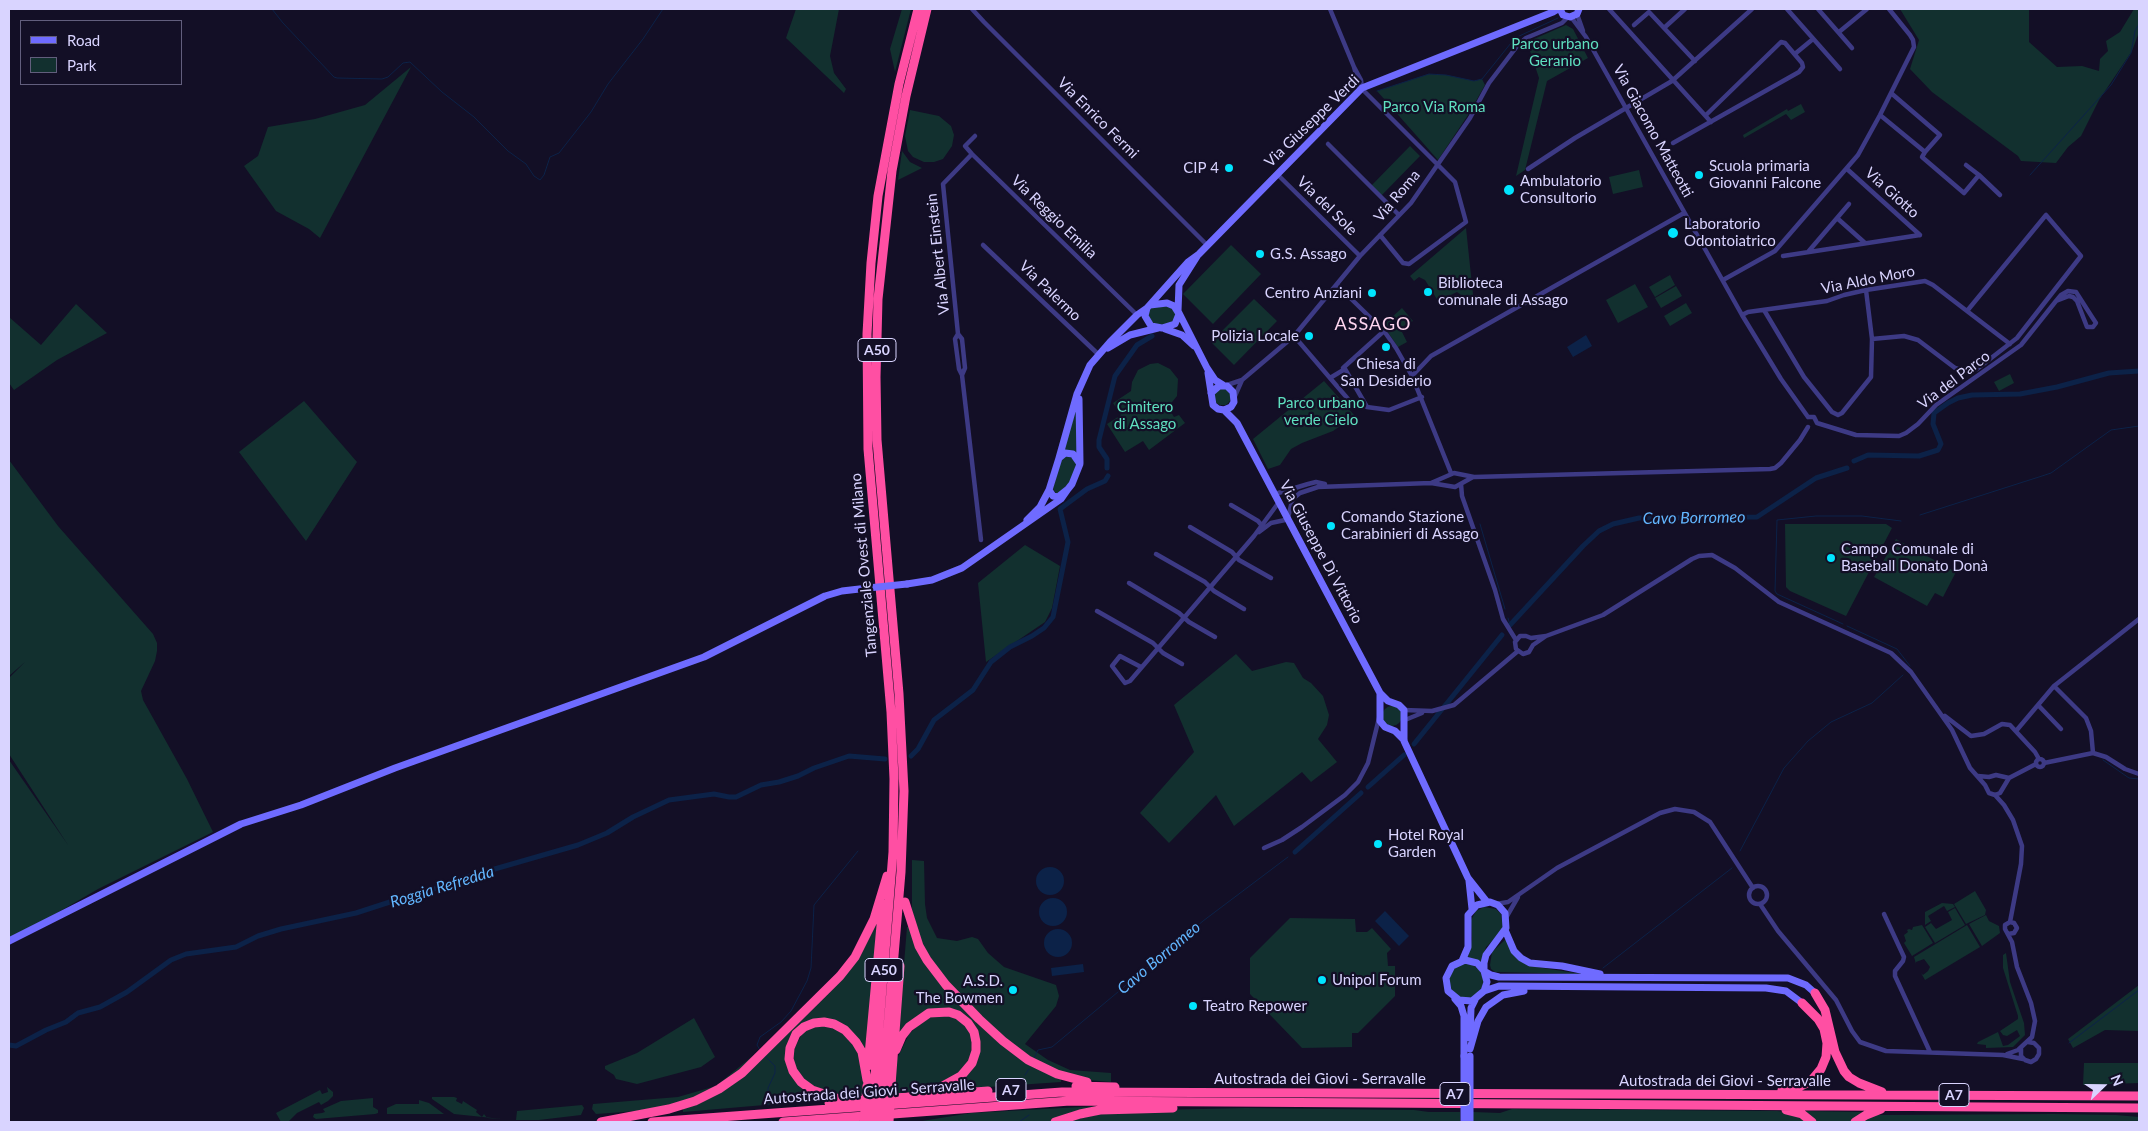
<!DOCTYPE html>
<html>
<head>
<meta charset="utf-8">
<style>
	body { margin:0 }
	#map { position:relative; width:2148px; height:1131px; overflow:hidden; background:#130f26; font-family:Lato,sans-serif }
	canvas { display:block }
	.frame { position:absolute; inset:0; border:10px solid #d9d4ff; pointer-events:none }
	.legend { position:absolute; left:20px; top:20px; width:162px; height:65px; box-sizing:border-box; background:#130f26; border:1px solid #625e7d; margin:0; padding:6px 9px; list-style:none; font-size:15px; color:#d9d4ff }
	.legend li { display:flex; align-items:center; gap:10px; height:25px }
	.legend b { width:25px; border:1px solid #625e7d }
	.north { position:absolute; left:2078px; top:1061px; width:50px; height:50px; -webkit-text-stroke:4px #130f26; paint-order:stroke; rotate:68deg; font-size:14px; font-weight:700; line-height:20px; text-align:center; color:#d9d4ff }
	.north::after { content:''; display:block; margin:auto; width:18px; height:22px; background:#d9d4ff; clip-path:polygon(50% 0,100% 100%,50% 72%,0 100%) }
</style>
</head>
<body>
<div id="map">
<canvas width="2148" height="1131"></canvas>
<div class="frame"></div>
<ul class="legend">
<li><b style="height:6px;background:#6f6bff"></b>Road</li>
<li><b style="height:14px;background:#12302f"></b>Park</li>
</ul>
<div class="north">N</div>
</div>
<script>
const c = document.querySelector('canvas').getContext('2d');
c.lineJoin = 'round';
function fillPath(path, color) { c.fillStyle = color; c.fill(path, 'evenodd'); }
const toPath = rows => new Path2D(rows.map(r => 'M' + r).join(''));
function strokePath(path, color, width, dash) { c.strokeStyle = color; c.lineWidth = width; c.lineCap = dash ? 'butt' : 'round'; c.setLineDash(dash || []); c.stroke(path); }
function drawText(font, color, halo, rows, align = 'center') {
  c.font = font + ' Lato,sans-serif'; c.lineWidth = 4.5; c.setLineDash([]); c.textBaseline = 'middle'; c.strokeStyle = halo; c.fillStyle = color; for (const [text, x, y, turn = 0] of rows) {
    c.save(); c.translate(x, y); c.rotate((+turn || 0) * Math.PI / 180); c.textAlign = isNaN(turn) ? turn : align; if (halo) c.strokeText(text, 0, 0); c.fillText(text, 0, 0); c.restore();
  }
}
const green = toPath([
	[796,9,839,9,830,56,834,73,846,89,844,93,786,38],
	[902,9,911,9,895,72,890,49],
	[1900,9,2029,9,2029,42,2057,67,2082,66,2099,71,2100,59,2108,51,2106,41,2120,32,2134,9,2139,9,2139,32,2132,51,2099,100,2081,136,2068,147,2056,163,2021,161,2018,156,1932,92,1910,69,1919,40],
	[1566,25,1573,29,1588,58,1547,81,1525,170,1516,176,1539,78,1527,42],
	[411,67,320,238,309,229,276,211,244,166,258,156,268,127,315,119,365,105],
	[1429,74,1446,75,1474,81,1482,79,1485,85,1468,115,1438,160,1377,91],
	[1801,104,1805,112,1791,120,1786,114,1744,138,1743,135,1787,109,1788,111],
	[910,110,939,116,951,126,954,135,952,146,943,159,934,162,924,162,913,157,908,151,905,136],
	[1410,146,1420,156,1381,196,1371,186],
	[902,151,910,162,922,168,898,180],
	[1639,170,1643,187,1613,194,1609,177],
	[1466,228,1474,304,1457,292,1438,301,1425,280,1419,277,1414,281,1410,276],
	[1231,245,1261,274,1213,324,1183,294],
	[1670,275,1675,285,1655,297,1649,287],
	[1635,284,1648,307,1618,323,1606,300],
	[1676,286,1682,296,1661,308,1655,298],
	[1254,299,1277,321,1234,365,1211,342],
	[1686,303,1692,313,1670,326,1664,316],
	[76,304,107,333,57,360,14,390,9,383,9,317,41,345],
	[1154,306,1171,307,1176,313,1175,318,1171,324,1155,325,1148,318,1149,309],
	[1402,308,1413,321,1400,328,1407,342,1398,347,1383,325],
	[1158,363,1170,369,1178,379,1177,396,1168,407,1174,417,1179,415,1185,423,1149,450,1143,441,1125,452,1107,424,1121,415,1113,403,1131,391,1132,382,1138,370,1150,364],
	[2010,374,2014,383,1999,391,1994,382],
	[1324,381,1355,416,1333,431,1302,443,1291,449,1280,465,1268,469,1253,439],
	[1218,389,1227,389,1230,393,1230,401,1226,405,1220,405,1215,402,1214,394],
	[304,401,357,462,306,541,239,452],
	[1076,410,1079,454,1063,452],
	[1070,455,1077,462,1071,481,1057,495,1053,489,1062,457],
	[9,460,58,526,153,634,157,643,157,651,155,661,141,691,143,700,187,779,213,832,98,889,9,941,9,760,68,845,9,754,9,678,25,662,9,676],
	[1785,524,1886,524,1892,528,1846,616,1790,591,1786,587],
	[1896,539,1956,572,1943,597,1935,593,1927,606,1874,577],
	[1025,545,1060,566,1052,608,1045,622,986,662,978,583],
	[1236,654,1252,671,1286,662,1294,663,1303,678,1311,683,1323,696,1329,715,1327,725,1318,739,1337,762,1311,782,1302,772,1234,826,1216,795,1169,843,1140,813,1194,752,1174,705],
	'1382 716a10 10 0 1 1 20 0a10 10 0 1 1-20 0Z',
	[912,860,924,861,925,904,927,918,937,938,957,941,972,937,978,939,988,953,1004,967,1056,985,1059,996,1056,1006,1025,1044,1048,1060,1070,1070,1111,1073,1111,1082,1088,1080,1049,1068,1015,1048,954,989,927,955,918,933,912,909],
	[1975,891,1986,910,1985,915,1966,924,1954,904],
	[1942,903,1953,904,1955,907,1947,911,1944,906,1928,916,1931,921,1925,925,1925,912],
	[1484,907,1496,909,1501,914,1503,928,1500,934,1486,947,1481,963,1468,957,1472,939,1471,920,1476,911],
	[1955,908,1965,925,1935,943,1925,927,1931,923,1936,929,1952,920,1948,912],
	[1986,915,1989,921,1999,926,2000,933,1982,946,1969,924],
	[1290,918,1355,919,1356,932,1367,932,1372,928,1391,949,1387,953,1388,966,1395,966,1395,996,1358,1033,1352,1033,1352,1047,1302,1048,1250,994,1250,958],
	[877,920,869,1056,843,1024,801,1026,785,1058,809,1093,823,1100,683,1112,683,1108,719,1092,864,948],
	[1922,925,1933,943,1912,956,1904,943,1906,941,1904,935,1908,932,1907,930,1909,929,1912,930,1913,927],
	[1967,925,1980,947,1925,980,1921,973,1923,975,1928,971,1930,967,1924,959,1916,962,1916,964,1914,957],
	[907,927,909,927,919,953,1000,1043,1061,1079,1061,1082,945,1090,959,1081,977,1055,970,1023,939,1008,898,1038],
	[1506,939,1524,963,1530,966,1582,974,1495,972,1491,969,1490,965,1492,952],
	[2006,953,2010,982,2024,1023,2025,1035,2013,1047,1986,1048,1986,1045,1977,1044,1978,1042,1998,1032,2003,1046,2008,1045,2020,1036,2017,1030,2007,1036,2003,1035,2000,1031,2018,1019,2018,1016,2003,968,2003,955],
	'1449 981a17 17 0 1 1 34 0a17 17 0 1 1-34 0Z',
	[2139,985,2139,1031,2105,1030,2073,1048,2068,1039],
	[947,1014,965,1024,970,1033,973,1044,971,1057,966,1066,958,1074,930,1089,894,1094,896,1061,909,1034,927,1017],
	[694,1018,715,1057,701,1067,637,1084,616,1079,614,1075,605,1069,605,1066,637,1053],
	[818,1025,837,1027,857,1049,865,1073,864,1097,839,1097,821,1092,801,1077,792,1060,793,1051,803,1032],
	[755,1054,756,1056,720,1086,685,1102,637,1111,596,1114,592,1109,593,1104,678,1097,716,1086],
	[2084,1063,2139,1063,2139,1083,2083,1085],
	[327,1087,333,1092,333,1096,328,1101,321,1105,319,1102,297,1113,288,1122,281,1122,276,1113,320,1090,322,1094,328,1092],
	[432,1097,454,1097,457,1098,456,1101,462,1104,463,1101,477,1110,476,1112,482,1117,484,1114,487,1118,502,1119,454,1114,432,1099],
	[373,1098,373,1107,378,1110,378,1113,375,1114,316,1119,313,1117,314,1114,322,1113,325,1112,323,1109,341,1101],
	[419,1100,429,1103,444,1114,387,1114,387,1108,396,1104,419,1104],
	[582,1105,584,1108,581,1115,539,1120,516,1120,517,1111],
	[1099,1106,1064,1116,1050,1122,916,1122,971,1113],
	[1246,1108,1414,1110,1429,1112,1460,1112,1460,1122,1064,1122,1114,1111],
	[1512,1109,1777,1111,1786,1112,1810,1122,1473,1122,1473,1112,1500,1113],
	[1804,1111,1861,1112,1862,1113,1851,1122,1815,1122],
	[2053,1114,2116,1115,2139,1117,2139,1122,1859,1122,1875,1115,1886,1115]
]);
const water = toPath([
	[1586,335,1592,346,1573,357,1567,347],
	'1036 881a14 14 0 1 1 28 0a14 14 0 1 1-28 0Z',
	'1039 912a14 14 0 1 1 28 0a14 14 0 1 1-28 0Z',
	[1385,911,1409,936,1399,946,1375,921],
	'1044 943a14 14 0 1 1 28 0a14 14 0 1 1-28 0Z',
	[1083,964,1084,972,1052,976,1051,968]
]);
const stream = toPath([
	[272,9,283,23,334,77,337,78,382,79,388,77,403,63,410,62,442,92,474,117,508,151,526,164,534,176,540,180,544,175,550,157,559,153,591,112,608,84,643,39,663,9],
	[1377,91,1429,74,1446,75,1474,81,1482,79,1515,38,1558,18],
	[2139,117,2139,121],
	[2030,175,2111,85,2131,53,2135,31,2139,24],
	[1920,515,2042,476,2051,473,2111,430,2139,426],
	[1480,524,1505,609],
	[1508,618,1510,625],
	[1843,624,1777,594,1775,591,1777,520,1816,516,1862,516,1901,521],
	[1847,626,1897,649,1910,666],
	[2103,760,2129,778,2139,779],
	[1740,851,1784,768,1808,741,1831,722,1872,703,1903,675],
	[1603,968,1732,868],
	[2069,1043,2139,990],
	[760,1050,757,1045,760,1037,781,1022,791,1011,807,981,811,968,814,905,858,851],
	[765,1056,775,1066,775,1073,768,1088,768,1105],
	[1034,1058,1038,1050,1052,1047,1203,921,1288,857],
	[1025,1075,1029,1069],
	[1014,1122,1019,1122,1029,1115]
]);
const canal = toPath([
	[1854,461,1868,455,1919,456,1938,450,1941,444,1933,424,1934,413,1948,403,1958,398,1972,395,2020,394,2057,387,2109,373,2139,371],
	[1107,468,1107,459,1099,447,1099,440,1115,376,1137,345,1152,336],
	[1510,625,1583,546,1599,531,1613,524,1639,518,1757,517,1816,478,1847,468],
	[1414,744,1502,635],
	[911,756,918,749,934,720,973,690,991,662,1010,647,1032,636,1044,628,1053,617,1068,542,1060,509,1087,489,1105,481,1108,476],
	[1368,787,1404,755],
	[1295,852,1361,793],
	[9,1045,16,1046,46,1030,66,1022,78,1013,100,1007,127,992,171,960,186,954,236,947,258,936,281,929,356,913,396,900,416,896,460,879,578,845,607,833,633,817,669,800,714,794,729,797,736,797,761,785,779,782,798,776,814,768,849,756,885,759]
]);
const street = toPath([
	[972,9,984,22,1207,245],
	[1330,9,1354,67,1361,80,1362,88],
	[1609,9,1711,122],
	[1787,9,1840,69],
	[1818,9,1852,48],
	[1577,14,1583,31],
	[1571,17,1586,37,1742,315,1781,379,1808,417],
	[1634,25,1649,12,1695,61],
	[1664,28,1685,9],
	[1839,32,1867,9],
	[1796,53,1813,39],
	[1354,67,1359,86,1455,182,1466,222,1409,264,1403,263,1380,235],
	[1891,93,1940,135,1925,152],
	[1880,115,1925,152,1922,157,1964,193,1979,175,1966,165],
	[975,136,965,146,972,154,1137,315],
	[1673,143,1799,72,1803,67,1802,63,1785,43,1781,42,1706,115],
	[1328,144,1399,215],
	[972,154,943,184,958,334,955,339,959,369,962,375,981,540],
	[1528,169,1575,138,1672,81,1752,9],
	[1847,169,1920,235],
	[1277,174,1360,256],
	[1979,175,2000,195],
	[1837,218,1865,243],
	[983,245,1099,355],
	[1808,252,1849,204],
	[1783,256,1920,235],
	[1723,280,1775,251,1858,155,1880,115,1914,47,1913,40,1910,35,1889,9],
	[1337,285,1384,331,1396,348,1412,376,1451,473],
	[1764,310,1804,377,1832,412,1838,415,1842,413,1871,377,1872,339,1866,290],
	[1742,315,1748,312,1827,301,1844,295,1866,290,1925,281,1933,285,2010,344],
	[958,334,962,339,965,368,962,375],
	[1294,336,1354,406,1366,406],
	[1872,339,1904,336,1918,340,1955,368,1967,372,1977,369,2017,338,2081,256,2046,215,1967,311],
	[1343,368,1384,331],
	[1412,376,1431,356,1684,213],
	[1330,378,1345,369,1367,407,1389,410,1422,397],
	[1227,385,1242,380,1294,336,1360,256,1411,203,1470,118,1489,83,1518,45,1526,38,1562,23,1568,17],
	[1235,396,1242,380],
	[1808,417,1814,417,1817,423],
	[1817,423,1856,435,1899,436,1906,433,1918,424,1936,405,2021,345,2056,301,2061,295,2068,291,2076,292,2092,317,2096,323,2093,327,2087,327,2077,301,2073,297,2069,296,2056,301],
	[1431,483,1454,473,1474,477,1770,469,1775,468,1781,463,1800,440,1808,427],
	[1461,484,1462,496,1495,590,1503,619,1516,640],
	[1275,494,1308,484,1316,482,1325,484],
	[1231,505,1258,521,1263,527],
	[1190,527,1232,552,1239,560,1271,578],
	[1259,532,1271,523,1285,520,1288,518,1292,501,1295,497,1300,493,1318,487,1431,483,1455,487,1473,477],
	[1156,554,1205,582,1214,591,1244,609],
	[1129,583,1179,613,1189,622,1215,637],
	[1097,611,1153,643,1163,653,1182,664],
	[1546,636,1531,638,1526,636,1520,636,1515,642,1516,649,1523,654,1529,652,1533,645,1546,636,1603,615,1692,559,1699,556,1712,555,1735,568,1779,602,1891,653,1911,672,1952,730,1970,768,1985,785,1989,793,1995,795,2000,793,2009,778],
	[1141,667,1120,656,1112,666,1125,683,1130,681,1254,536,1279,502],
	[2054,686,2139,619],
	[2038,705,2061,729],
	[1404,710,1432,711,1454,705,1518,651],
	[1945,716,1971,736,1984,734,2002,724,2010,725,2035,752,2039,759],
	[1405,720,1422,713],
	[2016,731,2054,686,2086,718,2091,731,2093,753],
	'2036 763a4 4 0 1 1 8 0a4 4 0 1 1-8 0Z',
	[2044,763,2093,753,2106,757,2125,769,2139,774],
	[1978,776,1989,777,1996,775,2009,778,2036,764],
	[1995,795,2004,805,2013,820,2022,846,2021,864,2010,922],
	[1264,848,1282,840,1302,827,1345,795,1358,782,1368,763,1379,718],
	'1749 895a9 9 0 1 1 18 0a9 9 0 1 1-18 0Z',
	[1496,904,1508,902,1557,868,1660,813,1675,809,1694,812,1710,822,1753,888],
	[1760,904,1778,931,1836,1000,1852,1031,1860,1042,1886,1051,2003,1055,2023,1059],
	[1884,914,1904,957,1903,961,1895,971,1895,976,1930,1052],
	[1507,916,1518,897],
	[2008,934,2014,933,2017,928,2014,923,2010,922],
	[2021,1048,2021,1056,2025,1060,2031,1062,2036,1059,2039,1054,2039,1048,2034,1043,2028,1042],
	[2007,1054,2018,1050,2032,1037,2035,1021,2031,1003,2017,967,2012,942,2005,929,2005,925,2010,922]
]);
const secondary = toPath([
	[1560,9,1563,15,1570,17,1577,14,1579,9],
	[1198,255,1179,285,1178,311,1207,368,1215,380,1223,385],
	[1150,305,1167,303,1174,306,1179,314,1175,324,1162,328,1151,326,1145,316,1147,308,1188,262,1199,254,1362,88,1553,12,1558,9],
	[1165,329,1182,335,1194,346],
	[1108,348,1130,335,1158,328],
	[1208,373,1213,405,1218,409,1224,410,1231,407,1234,402,1233,392,1227,386,1219,386,1211,393],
	[1079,399,1080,463],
	[1224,410,1237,423,1380,693,1388,701,1399,705,1404,710,1404,741,1468,878,1487,902],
	[1059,458,1077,394,1090,365,1110,342,1137,315,1147,308],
	[1027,520,1040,507,1049,490],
	[907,584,932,580,962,568,1061,499,1068,489,1072,484,1080,464,1073,454,1065,453,1059,458,1049,490,1053,496,1058,497,1068,489],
	[1380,693,1380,721,1385,727,1395,731,1404,740],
	[1469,881,1472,909],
	[1505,930,1514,951,1521,958,1530,963,1562,966,1600,974],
	[9,941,241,824,301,805,395,768,704,657,825,596,842,591,868,588],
	[1462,961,1468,947,1468,915,1477,905,1490,902,1498,905,1505,913,1506,928,1486,955,1484,963,1484,971,1487,982,1484,991,1472,1001,1459,1000,1448,991,1446,978,1452,966,1465,960,1477,963,1484,971,1491,975,1499,977,1788,978,1806,985,1815,993],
	[1484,991,1499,986,1766,988,1786,991,1802,1003],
	[1455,999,1461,1006,1464,1016,1464,1056],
	[1470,1038,1471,1008,1475,1000],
	[1470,1049,1478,1021,1486,1007,1503,995,1524,991]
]);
const highway = toPath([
	[905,902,919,946,927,960,946,985,979,1019,1003,1041,1028,1060,1057,1074,1087,1082],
	[1815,993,1825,1010,1835,1052,1844,1071,1849,1077,1859,1083,1882,1092],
	[896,1050,902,1036,909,1027,929,1013,949,1012,958,1015,968,1023,974,1032,976,1042,976,1051,972,1063,961,1076,932,1092],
	[868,1066,883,904],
	[891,1085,900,966],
	[883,1086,901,872,904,791,899,694,877,440,876,377,878,299,892,171,906,96,927,9],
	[1076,1086,1115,1087],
	[874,1088,893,852,894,779,891,712,868,449,867,334,871,263,878,196,899,84,918,9],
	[1782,1090,1799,1087,1811,1081,1821,1069,1826,1057,1827,1043,1824,1029,1818,1019,1802,1003],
	[842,1100,812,1090,801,1082,793,1071,789,1059,790,1048,796,1034,804,1027,814,1023,824,1022,834,1024,845,1030,856,1042,862,1052,867,1080],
	[829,1103,988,1091],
	[1786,1110,1802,1114,1812,1122],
	[601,1122,669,1109,695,1101,719,1089,742,1073,840,976,855,957,874,919,887,876],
	[652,1122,1062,1092,2139,1096],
	[783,1122,1070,1101,2139,1108],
	[1055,1122,1080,1114,1100,1110,1173,1108],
	[1855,1122,1866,1115,1881,1109]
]);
const secondaryBridge = toPath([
	[868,588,907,584],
	[1464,1122,1464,1056],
	[1470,1122,1470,1056]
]);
const highwayBridge = toPath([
	[864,1122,867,1086],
	[872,1122,874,1088],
	[881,1122,883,1086],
	[889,1122,891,1085]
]);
const markers = [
	[1229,168,5,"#00e5ff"],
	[1699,175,5,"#00e5ff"],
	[1509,190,6,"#00e5ff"],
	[1673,233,6,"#00e5ff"],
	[1260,254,5,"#00e5ff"],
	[1428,292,5,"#00e5ff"],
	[1372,293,5,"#00e5ff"],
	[1309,336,5,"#00e5ff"],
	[1386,347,5,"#00e5ff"],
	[1331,526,5,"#00e5ff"],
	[1831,558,5,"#00e5ff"],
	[1378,844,5,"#00e5ff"],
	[1322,980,5,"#00e5ff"],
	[1013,990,5,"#00e5ff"],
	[1193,1006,5,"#00e5ff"]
];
const shields = [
	[877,350,38],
	[884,970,38],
	[1011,1090,30],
	[1455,1094,30],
	[1954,1095,30]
];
const shieldNames = [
	["A50",877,350],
	["A50",884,970],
	["A7",1011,1090],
	["A7",1455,1094],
	["A7",1954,1095]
];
const parkNames = [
	["Parco urbano",1555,44],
	["Geranio",1555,61],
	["Parco Via Roma",1434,107],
	["Parco urbano",1321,403],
	["verde Cielo",1321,420],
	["Cimitero",1145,407],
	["di Assago",1145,424]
];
const streetNames = [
	["Via Enrico Fermi",1098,118,45],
	["Via Giuseppe Verdi",1312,121,-44],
	["Via Giacomo Matteotti",1653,131,61],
	["Via Giotto",1892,193,42],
	["Via Roma",1397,196,-50],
	["Via del Sole",1327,206,44],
	["Via Reggio Emilia",1054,217,44],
	["Via Albert Einstein",938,254,-96],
	["Via Aldo Moro",1868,280,-11],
	["Via Palermo",1050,291,44],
	["Via del Parco",1954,380,-37],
	["Via Giuseppe Di Vittorio",1321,552,62],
	["Tangenziale Ovest di Milano",864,565,-95],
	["Autostrada dei Giovi - Serravalle",1320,1079],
	["Autostrada dei Giovi - Serravalle",1725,1081],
	["Autostrada dei Giovi - Serravalle",869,1092,-4]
];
const poiNames = [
	["Scuola primaria",1709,166],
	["Giovanni Falcone",1709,183],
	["CIP 4",1219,168,"right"],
	["Ambulatorio",1520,181],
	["Consultorio",1520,198],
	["Laboratorio",1684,224],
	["Odontoiatrico",1684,241],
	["G.S. Assago",1270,254],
	["Biblioteca",1438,283],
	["comunale di Assago",1438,300],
	["Centro Anziani",1362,293,"right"],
	["Polizia Locale",1299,336,"right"],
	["Chiesa di",1386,364,"center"],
	["San Desiderio",1386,381,"center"],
	["Comando Stazione",1341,517],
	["Carabinieri di Assago",1341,534],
	["Campo Comunale di",1841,549],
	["Baseball Donato Donà",1841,566],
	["Hotel Royal",1388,835],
	["Garden",1388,852],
	["Unipol Forum",1332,980],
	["A.S.D.",1003,981,"right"],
	["The Bowmen",1003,998,"right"],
	["Teatro Repower",1203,1006]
];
const waterNames = [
	["Cavo Borromeo",1694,518,-1],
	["Roggia Refredda",442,887,-17],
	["Cavo Borromeo",1159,958,-40]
];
const quarterNames = [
	["ASSAGO",1373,324]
];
fillPath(green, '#12302f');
fillPath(water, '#0c2248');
strokePath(stream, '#0c2248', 1);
strokePath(canal, '#0c2248', 5);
strokePath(street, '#3d3a85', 4.5);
strokePath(secondary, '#6f6bff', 7);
strokePath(highway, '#ff4fa3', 9);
strokePath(secondaryBridge, '#6f6bff', 7);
strokePath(highwayBridge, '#ff4fa3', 9);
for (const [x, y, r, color] of markers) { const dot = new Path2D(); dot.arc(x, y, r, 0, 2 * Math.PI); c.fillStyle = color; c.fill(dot); strokePath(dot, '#130f26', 2); }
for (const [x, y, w] of shields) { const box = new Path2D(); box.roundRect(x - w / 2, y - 11.5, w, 23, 4); c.fillStyle = '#130f26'; c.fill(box); strokePath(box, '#d9d4ff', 1); }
drawText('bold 14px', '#d9d4ff', null, shieldNames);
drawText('15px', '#5fe0c0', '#130f26', parkNames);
drawText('15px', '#d9d4ff', '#130f26', streetNames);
drawText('15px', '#d9d4ff', '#130f26', poiNames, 'left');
drawText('italic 16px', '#62b6ff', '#130f26', waterNames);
c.letterSpacing = '1px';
drawText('18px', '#ffd6f0', '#130f26', quarterNames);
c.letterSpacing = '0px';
</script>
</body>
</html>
